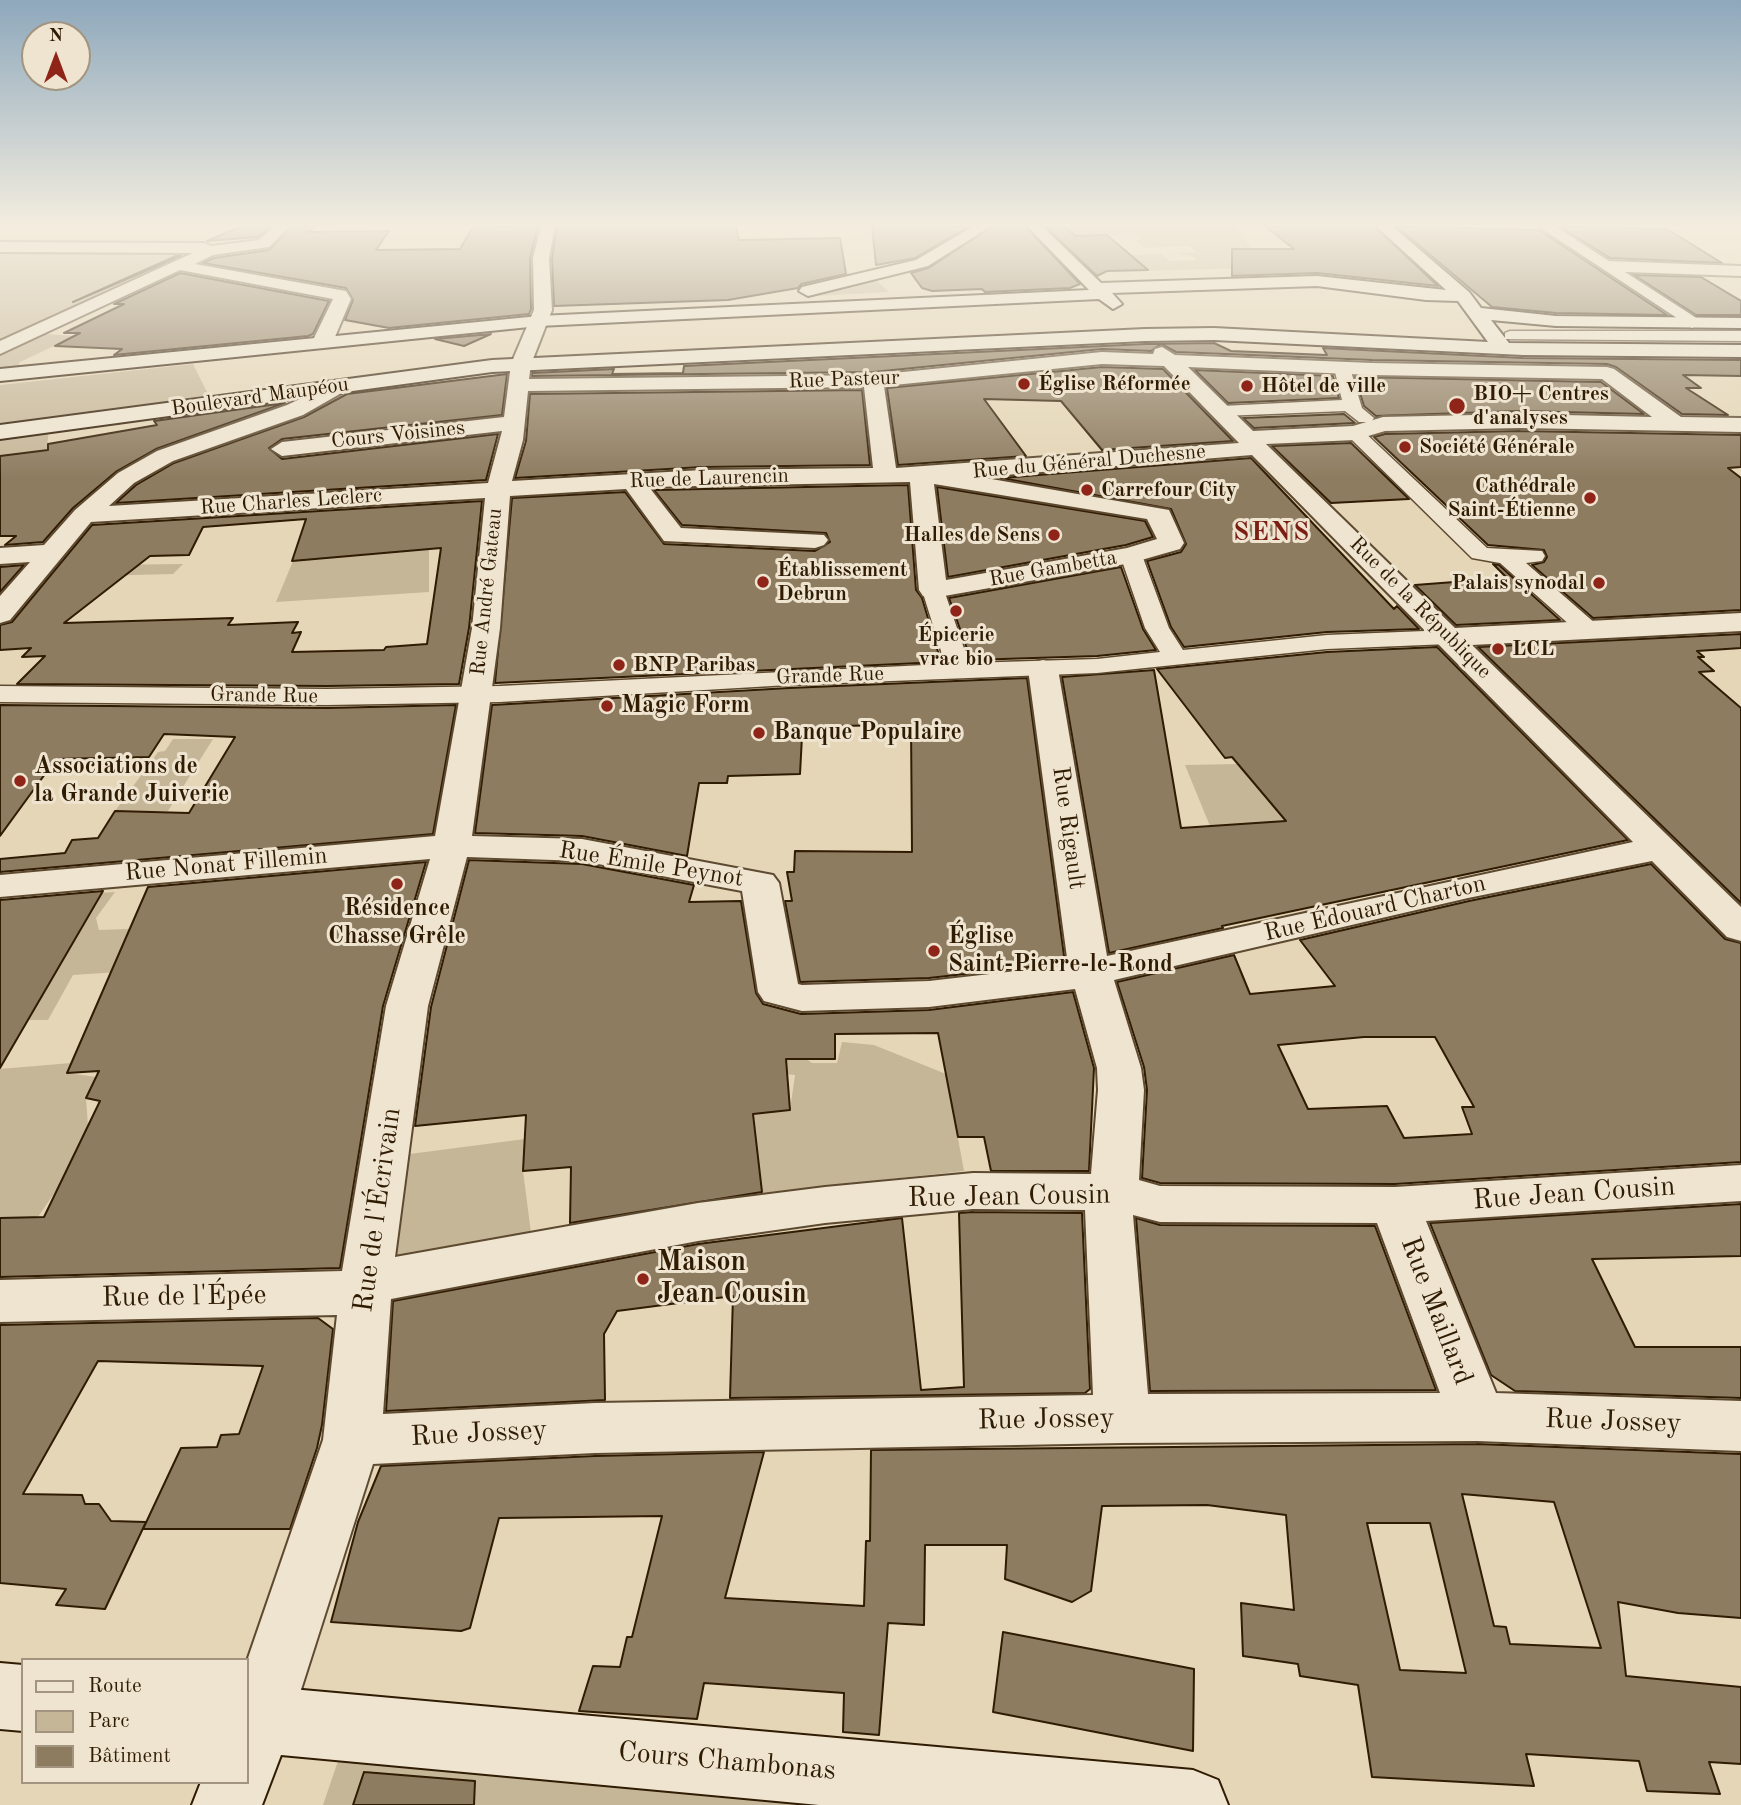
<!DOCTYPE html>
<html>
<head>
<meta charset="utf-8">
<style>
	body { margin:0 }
	#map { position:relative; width:1741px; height:1805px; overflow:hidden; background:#e5d6b7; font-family:"Old Standard TT",serif }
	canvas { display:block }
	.legend { position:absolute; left:21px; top:1658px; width:228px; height:126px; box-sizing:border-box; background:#eee4d0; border:2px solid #a2947e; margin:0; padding:9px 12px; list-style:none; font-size:21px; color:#301b03 }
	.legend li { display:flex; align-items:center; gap:14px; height:35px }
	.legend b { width:35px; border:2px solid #a2947e }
	.north { position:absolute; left:21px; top:21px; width:70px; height:70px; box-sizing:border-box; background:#eee4d0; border:2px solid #a2947e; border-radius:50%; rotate:0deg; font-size:19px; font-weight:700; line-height:28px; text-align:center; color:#301b03 }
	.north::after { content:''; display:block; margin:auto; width:24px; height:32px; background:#8f2418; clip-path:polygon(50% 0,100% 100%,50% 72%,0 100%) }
</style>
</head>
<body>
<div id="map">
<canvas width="1741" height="1805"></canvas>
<ul class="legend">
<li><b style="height:9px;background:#eee4d0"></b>Route</li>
<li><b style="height:19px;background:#c6b698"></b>Parc</li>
<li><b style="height:19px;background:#8e7c61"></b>Bâtiment</li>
</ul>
<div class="north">N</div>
</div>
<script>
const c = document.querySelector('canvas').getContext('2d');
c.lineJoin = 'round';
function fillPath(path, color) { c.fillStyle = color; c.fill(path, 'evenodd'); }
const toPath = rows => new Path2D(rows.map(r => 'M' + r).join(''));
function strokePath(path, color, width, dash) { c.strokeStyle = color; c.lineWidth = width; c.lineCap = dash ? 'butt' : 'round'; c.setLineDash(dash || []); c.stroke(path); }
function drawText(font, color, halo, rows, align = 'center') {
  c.font = font + ' "Old Standard TT",serif'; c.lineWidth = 6; c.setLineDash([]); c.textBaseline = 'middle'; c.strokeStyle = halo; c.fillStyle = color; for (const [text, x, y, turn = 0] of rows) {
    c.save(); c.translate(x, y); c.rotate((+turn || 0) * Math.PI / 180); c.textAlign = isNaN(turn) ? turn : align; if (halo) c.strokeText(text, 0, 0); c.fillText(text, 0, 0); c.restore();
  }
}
const green = toPath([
	[1071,226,1236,226,1260,260,1254,268,1102,272,1056,228],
	[1134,234,1141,239,1136,240,1145,248,1189,246,1196,252,1176,253,1192,256,1197,260,1170,261,1161,254,1128,255,1105,236],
	[0,249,168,250,184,258,0,339],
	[877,281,889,292,816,296,867,282],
	[46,334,75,336,20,362,18,367,0,369,0,356],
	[193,364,210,398,0,424,0,385],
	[49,430,46,456,0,484,0,437],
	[429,549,429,592,276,602,293,561],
	[183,564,173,574,94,576,104,565],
	[173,739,213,739,168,811,115,811,158,752,165,751],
	[1238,764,1250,779,1300,772,1327,819,1212,831,1185,765],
	[115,892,96,918,99,930,239,925,178,968,73,975,48,1020,25,1020,82,894],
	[842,1042,874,1045,946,1074,964,1171,762,1193,746,1114,790,1110,795,1075,765,1072,760,1053,798,1053,812,1063,837,1063],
	[71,1063,68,1073,96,1077,86,1098,88,1126,61,1183,38,1217,0,1218,0,1069],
	[525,1139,523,1171,531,1233,387,1262,402,1155],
	[338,1761,900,1805,323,1805]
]);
const building = toPath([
	[242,226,271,226,258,237,207,241,242,226],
	[292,226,315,226,307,232,389,231,376,250,460,249,473,227,538,226,530,258,531,309,529,314,389,328,345,320,353,300,346,288,203,263,214,258,269,250,292,226],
	[557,226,736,226,739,240,840,238,846,274,801,284,798,288,728,300,554,306,552,258,557,226],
	[872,226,969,226,915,258,876,265,872,226],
	[993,226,1025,226,1080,284,1070,288,985,292,982,289,932,291,922,288,911,273,929,268,993,226],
	[1045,226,1064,226,1075,236,1107,235,1148,270,1107,271,1097,276,1045,226],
	[1265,226,1374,226,1438,286,1317,273,1232,276,1232,249,1294,249,1265,226],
	[1396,226,1539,230,1667,315,1556,313,1492,307,1396,226],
	[1559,226,1667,229,1722,263,1610,258,1559,226],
	[176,256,181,256,73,302,176,256],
	[180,273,329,301,313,334,308,336,114,355,122,349,55,346,80,333,64,333,124,304,114,304,180,273],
	[1634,275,1701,277,1741,301,1741,315,1696,315,1634,275],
	[491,334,464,346,435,339,491,334],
	[1214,343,1231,351,1327,355,1323,348,1523,358,1741,360,1741,376,1683,375,1701,388,1686,388,1728,415,1682,414,1616,367,1607,364,1372,360,1176,352,1161,344,1151,351,1102,349,873,372,532,376,532,373,614,369,612,374,683,373,684,366,1145,344,1214,343],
	[1102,367,1163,369,1233,441,1102,450,1061,401,984,399,1026,456,898,465,887,388,1102,367],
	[1195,370,1333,376,1339,398,1228,403,1195,370],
	[507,374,502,415,282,439,269,448,282,459,498,434,486,480,116,503,136,485,174,463,304,417,347,394,507,374],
	[1355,377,1601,382,1644,414,1520,411,1376,416,1364,406,1355,377],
	[862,390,870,465,702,467,515,478,526,441,530,394,862,390],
	[285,403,156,449,117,471,73,508,43,542,5,545,16,536,0,536,0,456,48,450,48,444,157,425,154,421,285,403],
	[1344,414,1355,423,1254,428,1243,418,1344,414],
	[1520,431,1741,435,1741,467,1728,468,1741,478,1741,610,1593,618,1532,565,1544,562,1547,557,1544,550,1488,545,1374,437,1385,434,1520,431],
	[1351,443,1409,499,1331,503,1272,446,1351,443],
	[1251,458,1394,609,1397,606,1419,629,1327,632,1184,647,1171,627,1147,561,1181,552,1186,544,1171,509,1001,478,1251,458],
	[908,485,916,590,922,598,941,662,495,683,512,498,625,492,664,544,815,551,830,542,826,533,682,525,654,490,908,485],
	[937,487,1145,521,1153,537,1126,545,948,577,937,487],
	[482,501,469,628,459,684,327,686,17,684,45,656,22,657,31,648,0,650,0,625,12,622,92,525,482,501],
	[306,519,292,561,441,548,427,644,386,647,384,650,292,652,301,632,292,633,298,622,228,625,233,618,64,623,150,556,189,555,203,527,306,519],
	[1493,564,1499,565,1560,620,1456,625,1415,585,1507,578,1493,564],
	[24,565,0,592,0,567,24,565],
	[1121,567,1143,629,1156,650,1097,656,971,660,949,598,1121,567],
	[1741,634,1741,648,1697,651,1704,657,1698,657,1714,671,1699,672,1741,708,1741,903,1478,647,1741,634],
	[1437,647,1628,840,1222,926,1223,928,1109,953,1062,677,1154,670,1181,828,1286,821,1232,757,1225,758,1157,669,1327,652,1437,647],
	[1027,678,1065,963,929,978,800,982,785,901,792,901,787,872,794,872,795,851,912,852,911,725,829,726,830,736,802,736,800,774,728,776,727,783,699,783,687,856,582,836,475,833,492,705,789,688,1027,678],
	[0,705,327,708,456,705,433,834,0,872,0,859,65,853,72,840,98,838,115,811,189,813,235,737,164,734,149,757,56,759,0,836,0,705],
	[469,860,582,864,694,885,689,902,741,901,756,993,763,1004,801,1014,929,1010,1073,992,1094,1068,1089,1171,991,1171,984,1137,958,1137,938,1033,835,1034,835,1059,786,1059,790,1110,753,1114,762,1192,570,1223,571,1167,523,1171,526,1115,415,1126,431,1007,469,860],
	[426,862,383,1006,340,1268,0,1277,0,1218,44,1217,100,1101,86,1098,99,1071,67,1073,148,887,426,862],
	[1651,864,1725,939,1741,943,1741,1162,1395,1184,1160,1183,1142,1178,1147,1090,1144,1067,1117,982,1234,955,1250,994,1335,986,1300,940,1469,901,1651,864],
	[1364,1037,1435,1037,1474,1107,1462,1107,1472,1134,1404,1138,1387,1106,1308,1109,1278,1045,1364,1037],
	[103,891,0,1068,0,900,103,891],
	[1741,1204,1741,1256,1592,1259,1635,1347,1741,1347,1741,1398,1515,1391,1491,1375,1430,1223,1741,1204],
	[973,1212,1082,1213,1090,1389,1085,1393,730,1398,733,1296,617,1311,604,1334,605,1400,386,1411,393,1301,698,1244,902,1218,921,1390,964,1387,959,1213,973,1212],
	[1136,1218,1160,1225,1375,1226,1436,1390,1150,1391,1136,1218],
	[318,1318,333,1329,322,1425,317,1448,290,1529,143,1529,181,1448,217,1447,221,1435,239,1434,263,1366,98,1361,23,1494,82,1495,85,1504,99,1504,111,1521,146,1522,105,1609,56,1605,66,1589,0,1583,0,1325,318,1318],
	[1477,1444,1741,1454,1741,1618,1678,1613,1618,1602,1626,1676,1741,1687,1741,1764,1709,1762,1720,1794,1647,1791,1639,1761,1526,1754,1534,1786,1372,1777,1358,1685,1300,1676,1298,1664,1243,1656,1241,1603,1294,1610,1286,1515,1207,1505,1102,1506,1091,1591,1072,1602,1005,1579,1007,1545,925,1545,924,1625,888,1623,879,1735,843,1732,844,1693,704,1683,697,1719,579,1711,593,1666,620,1667,627,1637,632,1637,662,1516,499,1518,470,1628,461,1631,331,1622,358,1522,381,1466,595,1456,764,1452,725,1598,864,1606,866,1541,870,1541,871,1450,1477,1444],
	[1462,1494,1554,1502,1601,1648,1510,1644,1506,1627,1494,1626,1462,1494],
	[1367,1523,1430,1523,1466,1673,1400,1670,1367,1523],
	[1003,1632,1194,1669,1193,1751,993,1712,1003,1632],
	[364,1772,475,1781,474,1805,353,1805,364,1772]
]);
const pedestrian = toPath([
	[1510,331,1741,331,1741,341,1505,339,1505,333,1510,331],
	[1342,363,1350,368,1362,408,1374,418,1371,422,1359,422,1345,411,1222,416,1213,411,1222,406,1342,400,1334,368,1342,363],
	[1355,428,1361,429,1487,548,1542,551,1545,556,1542,561,1526,563,1596,624,1600,629,1596,634,1580,634,1500,563,1472,558,1349,437,1346,433,1349,429,1355,428],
	[1131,549,1142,555,1169,628,1183,650,1327,635,1449,630,1457,632,1461,637,1457,642,1449,644,1327,649,1097,673,789,685,500,702,327,705,0,702,0,686,327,689,500,686,945,664,922,590,933,583,944,590,969,663,1097,659,1160,652,1145,628,1120,555,1131,549]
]);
const minor = toPath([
	[275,226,290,226,269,247,213,255,195,264,346,291,351,299,332,344,318,344,314,338,333,299,180,270,0,354,0,341,193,253,0,252,0,242,204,243,211,246,259,240,275,226],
	[541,226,555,226,549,258,552,310,531,364,529,379,873,375,1102,352,1153,354,1155,349,1162,347,1175,355,1372,363,1607,367,1614,369,1681,417,1741,418,1741,432,1520,428,1385,431,1355,440,1266,444,1455,628,1741,613,1741,631,1472,645,1741,907,1741,941,1727,937,1652,861,1468,898,1114,980,1141,1068,1144,1090,1139,1180,1160,1186,1395,1187,1741,1165,1741,1201,1426,1221,1496,1393,1741,1401,1741,1451,1477,1441,1122,1443,595,1453,373,1464,284,1743,260,1752,247,1747,247,1661,323,1440,337,1315,0,1322,0,1280,342,1271,386,1006,430,859,0,897,0,875,435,836,472,628,485,498,91,522,10,620,0,623,0,596,30,562,0,564,0,548,44,545,75,510,118,473,157,451,287,405,338,381,348,387,345,391,303,415,173,461,134,483,109,506,488,483,502,431,282,456,271,449,282,442,504,417,511,364,534,310,533,258,541,226],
	[1102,364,1164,366,1239,443,896,468,884,386,1102,364],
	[1188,367,1372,375,1602,379,1652,417,1520,414,1383,417,1353,426,1253,431,1188,367],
	[864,387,873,468,702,470,512,481,523,440,528,391,864,387],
	[1252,455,1633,842,1107,956,1058,669,1054,663,1043,660,1032,663,1028,669,1068,965,929,981,802,985,798,984,779,883,773,875,582,839,472,836,500,628,510,496,626,489,664,541,815,548,824,545,828,540,824,535,681,528,649,487,910,482,919,590,923,596,933,598,1131,563,1180,549,1184,543,1169,510,980,477,1252,455],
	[934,484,1147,519,1157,539,1127,548,946,580,934,484],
	[467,857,582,861,742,891,758,992,764,1001,802,1011,929,1007,1075,989,1097,1068,1098,1090,1091,1174,973,1173,825,1187,698,1203,395,1257,428,1006,467,857],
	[973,1209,1085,1210,1093,1395,595,1403,383,1414,391,1299,698,1241,825,1223,973,1209],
	[1133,1215,1160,1222,1377,1223,1440,1393,1148,1394,1133,1215],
	[1538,226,1555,226,1609,261,1741,266,1741,276,1625,272,1698,319,1701,323,1692,328,1538,226]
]);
const secondary = toPath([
	[974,226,991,226,928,266,808,296,799,291,802,287,916,260,974,226],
	[1027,226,1042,226,1101,283,1317,276,1446,290,1376,226,1392,226,1469,292,1481,308,1556,316,1741,318,1741,328,1556,326,1491,320,1509,343,1741,345,1741,357,1523,355,1214,340,1145,341,492,372,0,439,0,425,492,360,1145,329,1214,328,1488,342,1458,301,1426,300,1317,286,1112,293,1122,304,1113,309,1099,299,539,326,0,381,0,369,539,316,1089,290,1027,226],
	[0,1663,23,1665,23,1731,0,1729,0,1663],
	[247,1685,1193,1770,1218,1780,1228,1805,819,1805,281,1755,262,1805,192,1805,201,1782,247,1782,247,1685]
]);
const markers = [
	[1024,384,7,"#8f2418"],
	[1247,386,7,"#8f2418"],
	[1457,406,9,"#8f2418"],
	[1405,447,7,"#8f2418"],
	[1087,490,7,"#8f2418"],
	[1590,498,7,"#8f2418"],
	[1054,535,7,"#8f2418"],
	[763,582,7,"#8f2418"],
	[1599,583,7,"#8f2418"],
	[956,611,7,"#8f2418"],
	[1498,649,7,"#8f2418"],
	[619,665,7,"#8f2418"],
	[607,706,7,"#8f2418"],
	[759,733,7,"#8f2418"],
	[20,781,7,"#8f2418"],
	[397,884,7,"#8f2418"],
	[934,951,7,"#8f2418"],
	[643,1279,7,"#8f2418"]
];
const farStreetnames = [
	["Rue Pasteur",844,380,-2],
	["Boulevard Maupéou",260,397,-8],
	["Cours Voisines",398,435,-6],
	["Rue du Général Duchesne",1089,462,-5],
	["Rue de Laurencin",709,479,-2],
	["Rue Charles Leclerc",291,502,-4],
	["Rue Gambetta",1053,569,-10],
	["Rue André Gateau",487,592,-84],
	["Rue de la République",1420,608,45],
	["Grande Rue",830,676,-2],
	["Grande Rue",264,696,1]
];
const farPoinames = [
	["Église Réformée",1038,384],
	["Hôtel de ville",1261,386],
	["BIO+ Centres",1473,394],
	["d'analyses",1473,418],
	["Société Générale",1419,447],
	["Cathédrale",1576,486,"right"],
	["Saint-Étienne",1576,510,"right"],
	["Carrefour City",1101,490],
	["Halles de Sens",1040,535,"right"],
	["Établissement",777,570],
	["Debrun",777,594],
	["Palais synodal",1585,583,"right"],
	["Épicerie",956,635,"center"],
	["vrac bio",956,659,"center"],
	["LCL",1512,649],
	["BNP Paribas",633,665]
];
const poiNames = [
	["Magic Form",621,706],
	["Banque Populaire",773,733],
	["Associations de",34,767],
	["la Grande Juiverie",34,795],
	["Résidence",397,909,"center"],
	["Chasse Grêle",397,937,"center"],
	["Église",948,937],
	["Saint-Pierre-le-Rond",948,965]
];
const streetNames = [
	["Rue Rigault",1068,828,82],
	["Rue Nonat Fillemin",226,865,-5],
	["Rue Émile Peynot",651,865,9],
	["Rue Édouard Charton",1375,909,-13]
];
const farDistrictnames = [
	["SENS",1272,533]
];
const nearStreetnames = [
	["Rue Jean Cousin",1574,1194,-4],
	["Rue Jean Cousin",1009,1197,-1],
	["Rue de l'Écrivain",378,1210,-82],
	["Rue de l'Épée",184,1297,-1],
	["Rue Maillard",1436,1311,69],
	["Rue Jossey",1046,1420,-1],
	["Rue Jossey",1613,1422,2],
	["Rue Jossey",479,1434,-3],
	["Cours Chambonas",727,1762,5]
];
const nearPoinames = [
	["Maison",657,1263],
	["Jean Cousin",657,1295]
];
fillPath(green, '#c6b698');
fillPath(building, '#8e7c61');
strokePath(building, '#301b03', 2);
strokePath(pedestrian, '#5d4a30', 3);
strokePath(minor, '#5d4a30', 4);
strokePath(secondary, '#301b03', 4);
fillPath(pedestrian, '#eee4d0');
fillPath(minor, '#eee4d0');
fillPath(secondary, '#eee4d0');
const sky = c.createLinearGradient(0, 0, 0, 478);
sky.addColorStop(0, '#8ea8bc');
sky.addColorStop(0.47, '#f3eddf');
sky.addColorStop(1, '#f3eddf00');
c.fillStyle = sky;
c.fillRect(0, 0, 1741, 478);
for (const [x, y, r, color] of markers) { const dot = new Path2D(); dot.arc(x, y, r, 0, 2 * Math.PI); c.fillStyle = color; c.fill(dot); strokePath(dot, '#eee4d0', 2.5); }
drawText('21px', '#301b03', '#eee4d0', farStreetnames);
drawText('bold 21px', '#301b03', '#eee4d0', farPoinames, 'left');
drawText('bold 24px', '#301b03', '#eee4d0', poiNames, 'left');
drawText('24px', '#301b03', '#eee4d0', streetNames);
c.letterSpacing = '2px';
drawText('bold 26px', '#7a1f14', '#eee4d0', farDistrictnames);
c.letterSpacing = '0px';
drawText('28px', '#301b03', '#eee4d0', nearStreetnames);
drawText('bold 28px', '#301b03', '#eee4d0', nearPoinames, 'left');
</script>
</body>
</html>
